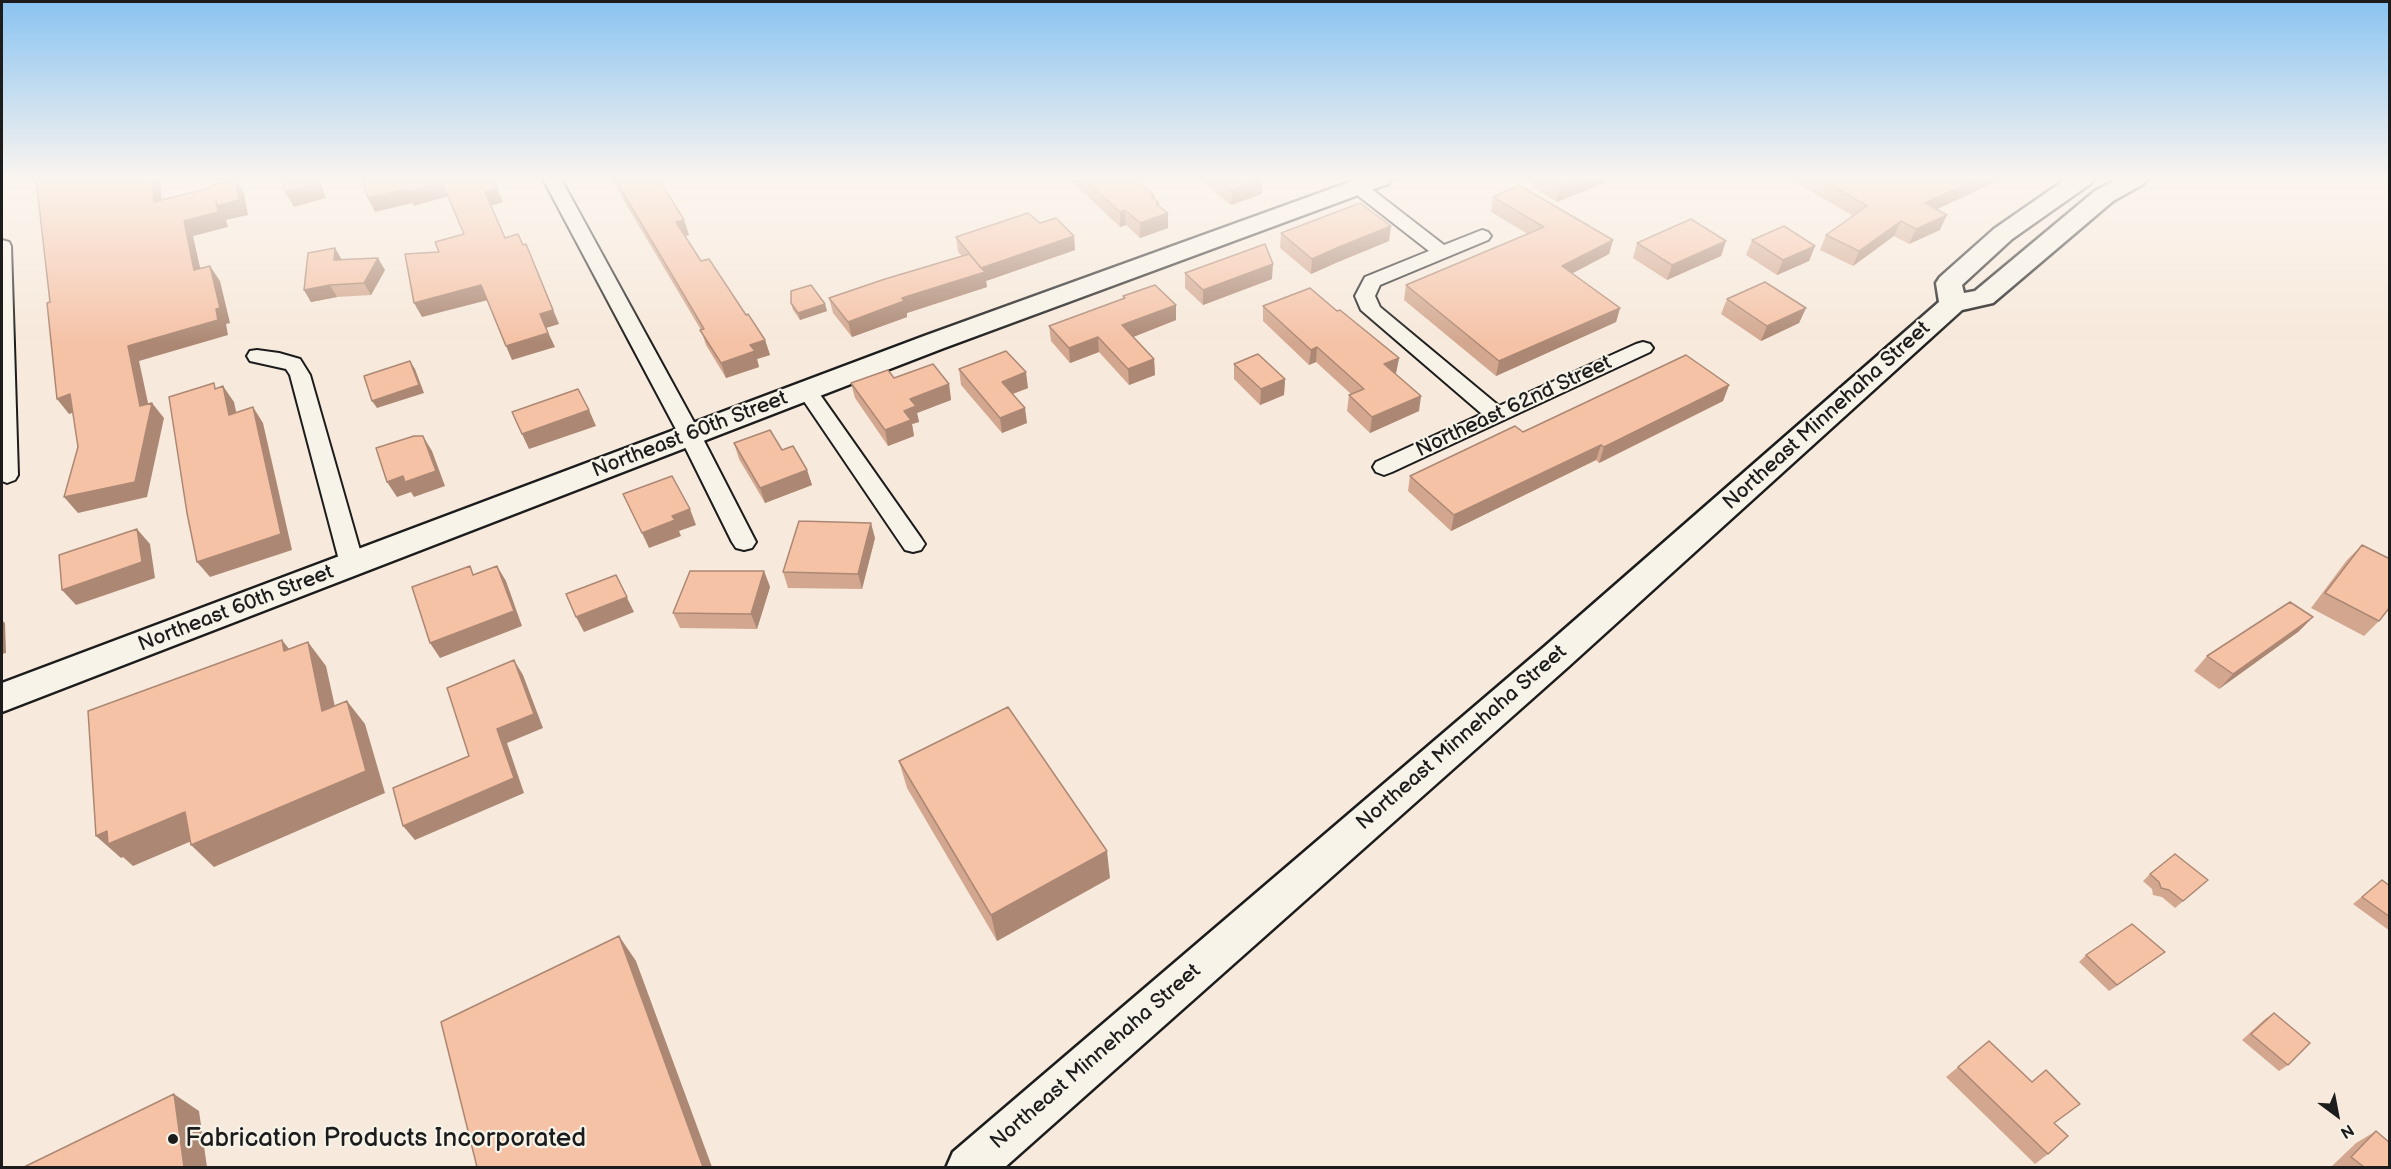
<!DOCTYPE html>
<html>
<head>
<meta charset="utf-8">
<style>
	body { margin:0 }
	#map { position:relative; width:2391px; height:1169px; overflow:hidden; background:#f7e9db; font-family:"Balsamiq Sans",sans-serif }
	canvas { display:block }
	.frame { position:absolute; inset:0; border:3px solid #1c1c1c; pointer-events:none }
	.north { position:absolute; left:2307px; top:1085px; width:60px; height:60px; -webkit-text-stroke:4px #f7f3e8; paint-order:stroke; rotate:148deg; font-size:16px; font-weight:700; line-height:24px; text-align:center; color:#1c1c1c }
	.north::after { content:''; display:block; margin:auto; width:21px; height:27px; background:#1c1c1c; clip-path:polygon(50% 0,100% 100%,50% 72%,0 100%) }
</style>
</head>
<body>
<div id="map">
<canvas width="2391" height="1169"></canvas>
<div class="frame"></div>
<div class="north">N</div>
</div>
<script>
const c = document.querySelector('canvas').getContext('2d');
c.lineJoin = 'round';
const toPath = rows => new Path2D(rows.map(r => 'M' + r).join(''));
function strokePath(path, color, width, dash) { c.strokeStyle = color; c.lineWidth = width; c.lineCap = dash ? 'butt' : 'round'; c.setLineDash(dash || []); c.stroke(path); }
function fillPath(path, color) { c.fillStyle = color; c.fill(path, 'evenodd'); }
function drawText(font, color, halo, rows, align = 'center') {
  c.font = font + ' "Balsamiq Sans",sans-serif'; c.lineWidth = 4.5; c.setLineDash([]); c.textBaseline = 'middle'; c.strokeStyle = halo; c.fillStyle = color; for (const [text, x, y, turn = 0] of rows) {
    c.save(); c.translate(x, y); c.rotate((+turn || 0) * Math.PI / 180); c.textAlign = isNaN(turn) ? turn : align; if (halo) c.strokeText(text, 0, 0); c.fillText(text, 0, 0); c.restore();
  }
}
const street = toPath([
	[543,179,561,179,701,435,756,542,752,548,744,550,736,548,732,542,679,435,543,179],
	[1358,182,1364,183,1444,245,1482,230,1488,232,1491,236,1488,240,1380,285,1375,296,1380,307,1499,406,1636,344,1643,342,1650,344,1653,348,1650,352,1392,472,1384,475,1376,472,1373,467,1376,462,1482,414,1361,310,1355,296,1365,277,1429,251,1352,191,1349,187,1352,183,1358,182],
	[2,240,9,242,11,246,18,475,15,480,7,483,2,481,2,240],
	[257,350,279,353,300,359,310,375,364,564,360,570,352,573,344,570,340,564,290,375,286,369,250,361,247,356,250,351,257,350],
	[807,384,814,386,921,538,925,544,921,550,913,552,905,550,797,391,800,386,807,384]
]);
const secondary = toPath([
	[1358,179,1392,179,1388,184,944,348,2,712,2,683,924,336,1358,179],
	[2066,179,2094,179,2090,184,2012,239,1962,285,1964,293,1975,291,2095,191,2117,179,2147,179,2143,184,2113,201,1993,303,1962,310,1568,667,1004,1168,946,1168,953,1152,1544,647,1939,302,1936,283,1940,277,1994,229,2066,179]
]);
const wall = toPath([
	[611,179,650,179,684,220,689,235,685,236,701,261,765,340,770,355,757,359,759,367,726,378,706,345,701,330],
	[1069,179,1135,179,1154,195,1154,198,1159,206,1168,228,1140,238,1126,225,1120,227],
	[1199,179,1262,179,1262,194,1231,205],
	[1534,179,1606,179,1604,183,1557,202,1532,186],
	[1790,179,1880,179,1882,180,1910,179,2002,179,1936,209,1940,230,1909,244,1894,236,1853,266,1820,250,1826,235,1853,216],
	[1493,197,1613,240,1609,254,1572,273,1620,308,1616,322,1496,376,1404,300,1406,285,1528,234,1491,212],
	[1040,223,1074,236,1075,250,986,281,987,287,907,313,907,317,852,337,833,313,829,298,962,256,958,252,956,237],
	[1281,233,1389,241,1338,262,1311,274,1280,248],
	[1752,240,1815,246,1809,261,1777,275,1746,255],
	[1726,241,1721,256,1667,280,1633,258,1637,243],
	[335,248,341,260,385,270,371,295,337,297,311,302,304,290],
	[1185,273,1272,279,1203,305,1185,288],
	[1123,296,1176,305,1176,320,1133,337,1154,359,1155,375,1129,385,1099,352,1070,363,1051,341,1049,326,1123,299],
	[1727,299,1806,308,1799,323,1761,341,1721,314],
	[791,303,825,304,827,311,800,320,793,310],
	[1263,306,1337,311,1399,358,1396,373,1396,374,1419,411,1370,433,1347,411,1349,395,1351,394,1316,362,1309,365,1263,321],
	[1234,364,1285,379,1284,395,1260,405,1234,379],
	[959,369,1028,388,1013,394,1027,423,1002,433,961,385],
	[894,378,949,384,951,400,917,413,919,422,912,424,914,436,888,446,855,398,851,383],
	[1729,385,1723,401,1599,463,1596,460,1451,531,1408,491,1410,476,1523,432],
	[734,443,782,450,807,470,812,485,765,503,739,459],
	[875,538,862,589,788,588,783,572],
	[2362,545,2379,621,2364,636,2311,608,2347,560],
	[764,571,770,587,757,629,680,628,673,613],
	[2313,617,2298,632,2219,689,2194,671,2207,656],
	[899,761,1110,878,997,941,907,788],
	[2150,874,2200,887,2175,908,2162,897,2153,895,2152,889,2143,881],
	[2382,880,2390,886,2390,931,2353,904],
	[2165,952,2157,958,2109,991,2079,962,2086,955],
	[2274,1013,2288,1065,2279,1071,2242,1040,2265,1019],
	[1958,1067,2032,1082,2054,1123,2048,1154,2035,1164,1946,1077],
	[2376,1131,2390,1167,2331,1167,2356,1143]
]);
const shadedWall = toPath([
	[152,179,160,179,163,217,154,202],
	[235,179,244,193,248,215,226,220,228,227,193,236,204,285,194,270,184,221,216,201],
	[316,179,319,179,326,198,294,207,285,192],
	[1262,179,1262,194,1231,205,1232,191],
	[1582,179,1606,179,1604,183,1557,202,1560,187],
	[1977,179,2002,179,1918,218,1925,203],
	[442,182,449,196,414,206,412,203,375,212,368,198,406,189],
	[497,188,503,202,491,206,485,192],
	[1159,203,1159,216,1168,213,1168,228,1140,238,1140,223,1156,204],
	[1125,210,1126,225,1120,227,1120,212],
	[1947,215,1940,230,1909,244,1916,229],
	[684,220,689,235,681,237,676,222],
	[1901,221,1894,236,1853,266,1859,251],
	[1391,226,1389,241,1338,262,1311,274,1312,259,1339,247],
	[1074,236,1075,250,986,281,987,287,907,313,907,317,852,337,848,322,902,298,981,268],
	[1613,240,1609,254,1558,281,1562,266],
	[1726,241,1721,256,1667,280,1672,265],
	[526,244,559,324,546,328,555,347,512,360,506,346,540,314],
	[1815,246,1809,261,1777,275,1783,260],
	[335,248,342,260,334,260],
	[378,258,385,270,371,295,364,283],
	[1273,264,1272,279,1203,305,1203,290],
	[210,266,220,281,230,323,226,324,228,335,139,361,150,412,152,403,164,418,147,497,78,513,64,497,140,406,128,346],
	[330,285,337,297,311,302,304,290],
	[481,285,488,300,422,317,414,303],
	[825,304,827,311,800,320,798,313],
	[1176,305,1176,320,1123,341,1122,325],
	[1620,308,1616,322,1496,376,1499,361],
	[1806,308,1799,323,1761,341,1767,326],
	[1098,337,1099,352,1070,363,1069,348],
	[765,340,770,355,757,359,759,367,726,378,721,363,750,345],
	[1317,347,1316,362,1309,365,1311,350],
	[1399,358,1396,373,1382,379,1384,364],
	[1154,359,1155,375,1129,385,1128,369],
	[410,361,415,369,424,393,377,408,372,401],
	[1026,372,1028,388,1004,397,1002,382],
	[1285,379,1284,395,1260,405,1261,389],
	[949,384,951,400,917,413,919,422,912,424,914,436,888,446,885,430,904,411,910,399],
	[1729,385,1723,401,1599,463,1604,447],
	[223,386,234,402,240,430,229,415],
	[70,394,82,410,69,414,57,399],
	[1421,396,1419,411,1370,433,1372,417],
	[253,407,263,423,292,550,210,577,197,562],
	[1025,408,1027,423,1002,433,1000,418],
	[589,410,596,426,529,449,522,434],
	[423,436,432,451,445,486,414,497,411,492,397,497,387,482],
	[1601,445,1596,460,1451,531,1454,515],
	[807,470,812,485,765,503,760,488],
	[690,509,696,525,679,531,681,536,649,548,642,533,672,516],
	[871,523,875,538,862,589,858,574],
	[2,528,3,563,2,563],
	[137,529,150,544,155,578,76,605,62,590],
	[497,566,506,581,522,626,440,658,430,643],
	[764,571,770,587,757,629,751,614],
	[616,575,634,612,584,632,576,617],
	[2313,617,2298,632,2219,689,2233,674],
	[2,620,5,623,6,653,2,654],
	[282,640,301,664,284,651],
	[308,642,326,666,341,734,322,711],
	[514,660,523,675,543,728,507,743,524,793,415,840,403,826,497,729],
	[347,701,365,724,385,793,214,867,191,845],
	[185,812,208,834,133,866,123,857,121,858,96,836,107,831],
	[1107,851,1110,878,997,941,991,915],
	[619,936,636,961,712,1167,703,1167],
	[2165,952,2157,958,2109,991,2117,985],
	[174,1094,199,1111,207,1167,184,1167]
]);
const building = toPath([
	[36,179,152,179,154,202,213,187,212,185,235,179,239,200,217,206,216,201,218,212,184,221,194,270,210,266,220,308,216,309,218,320,128,346,140,406,152,403,135,482,64,497,78,447,70,394,57,399,47,303,50,302,36,179],
	[282,179,316,179,318,183,285,192,282,179],
	[362,179,493,179,497,188,485,192,505,238,518,234,523,245,526,244,553,310,540,314,548,333,506,346,481,285,414,303,405,254,439,252,435,242,464,234,442,182,407,192,406,189,368,198,362,179],
	[615,179,650,179,652,183,660,181,684,220,676,222,701,261,709,259,746,315,748,314,765,340,750,345,755,351,721,363,700,330,704,329,615,179],
	[1084,179,1135,179,1154,195,1151,196,1159,203,1156,204,1168,213,1140,223,1125,210,1120,212,1084,179],
	[1217,179,1262,179,1232,191,1217,179],
	[1547,179,1582,179,1560,187,1547,179],
	[1821,179,1880,179,1882,180,1885,179,1907,179,1915,180,1921,179,1977,179,1925,203,1947,215,1916,229,1901,221,1859,251,1826,235,1867,206,1821,179],
	[1519,185,1613,240,1562,266,1620,308,1499,361,1406,285,1544,227,1493,197,1519,185],
	[1360,203,1391,226,1339,247,1312,259,1281,233,1360,203],
	[1028,213,1040,223,1056,218,1074,236,981,268,956,237,1028,213],
	[1691,219,1726,241,1672,265,1637,243,1691,219],
	[1784,226,1815,246,1783,260,1752,240,1784,226],
	[1265,244,1273,264,1203,290,1185,273,1265,244],
	[335,248,334,260,378,258,364,283,330,285,304,290,308,253,335,248],
	[969,254,985,272,902,298,904,301,848,322,829,298,885,279,969,254],
	[1765,282,1806,308,1767,326,1727,299,1765,282],
	[811,285,825,304,798,313,791,303,791,291,811,285],
	[1155,285,1176,305,1122,325,1154,359,1128,369,1098,337,1069,348,1049,326,1125,298,1123,296,1155,285],
	[1310,288,1337,311,1340,310,1399,358,1384,364,1421,396,1372,417,1349,395,1364,389,1317,347,1311,350,1263,306,1310,288],
	[1006,351,1026,372,1002,382,1025,408,1000,418,959,369,1006,351],
	[1258,354,1285,379,1261,389,1234,364,1258,354],
	[1686,355,1729,385,1604,447,1601,445,1454,515,1410,476,1515,426,1523,432,1686,355],
	[410,361,419,385,372,401,364,376,410,361],
	[933,364,949,384,910,399,916,406,904,411,911,420,885,430,851,383,888,370,894,378,933,364],
	[214,383,215,389,223,386,229,415,253,407,281,534,197,562,187,513,169,397,214,383],
	[578,389,589,410,522,434,512,412,578,389],
	[770,430,782,450,793,446,807,470,760,488,734,443,770,430],
	[414,436,423,436,436,471,405,482,403,476,387,482,376,448,414,436],
	[672,476,690,509,672,516,675,520,642,533,623,494,672,476],
	[799,521,871,523,858,574,783,572,799,521],
	[137,529,142,562,62,590,59,555,137,529],
	[2362,545,2390,559,2390,607,2379,621,2325,593,2362,545],
	[470,566,473,575,497,566,514,611,430,643,412,587,470,566],
	[690,571,764,571,751,614,673,613,690,571],
	[616,575,627,597,576,617,566,594,616,575],
	[2290,602,2313,617,2233,674,2207,656,2290,602],
	[282,640,284,651,308,642,322,711,347,701,366,771,191,845,185,812,108,844,107,831,96,836,88,711,282,640],
	[514,660,534,714,497,729,514,778,403,826,393,788,469,756,447,688,514,660],
	[1008,707,1107,851,991,915,899,761,1008,707],
	[2175,854,2208,880,2183,901,2169,890,2161,888,2159,882,2150,874,2175,854],
	[2382,880,2390,886,2390,917,2362,897,2382,880],
	[2132,924,2165,952,2117,985,2086,955,2132,924],
	[619,936,703,1167,477,1167,441,1022,619,936],
	[2274,1013,2310,1043,2288,1065,2251,1034,2274,1013],
	[1989,1041,2032,1082,2046,1070,2080,1104,2054,1123,2068,1136,2048,1154,1958,1067,1989,1041],
	[174,1094,184,1167,24,1167,174,1094],
	[2376,1131,2390,1143,2390,1167,2364,1167,2351,1157,2376,1131]
]);
const markers = [
	[173,1139,6,"#1c1c1c"]
];
const streetNames = [
	["Northeast 62nd Street",1514,407,-25],
	["Northeast Minnehaha Street",1827,416,-42],
	["Northeast 60th Street",690,435,-21],
	["Northeast 60th Street",236,609,-21],
	["Northeast Minnehaha Street",1462,738,-41],
	["Northeast Minnehaha Street",1096,1057,-41]
];
const nearPoinames = [
	["Fabrication Products Incorporated",185,1139]
];
strokePath(street, '#1c1c1c', 4);
strokePath(secondary, '#1c1c1c', 5);
fillPath(street, '#f7f3e8');
fillPath(secondary, '#f7f3e8');
fillPath(wall, '#d3a78f');
fillPath(shadedWall, '#ac8874');
fillPath(building, '#f5c2a6');
strokePath(building, '#ac8874', 1.5);
const sky = c.createLinearGradient(0, 0, 0, 343);
sky.addColorStop(0, '#89c3f1');
sky.addColorStop(0.52, '#fbf5ef');
sky.addColorStop(1, '#fbf5ef00');
c.fillStyle = sky;
c.fillRect(0, 0, 2391, 343);
for (const [x, y, r, color] of markers) { const dot = new Path2D(); dot.arc(x, y, r, 0, 2 * Math.PI); c.fillStyle = color; c.fill(dot); strokePath(dot, '#f7f3e8', 2); }
drawText('21px', '#1c1c1c', '#f7f3e8', streetNames);
drawText('26px', '#1c1c1c', '#f7f3e8', nearPoinames, 'left');
</script>
</body>
</html>
